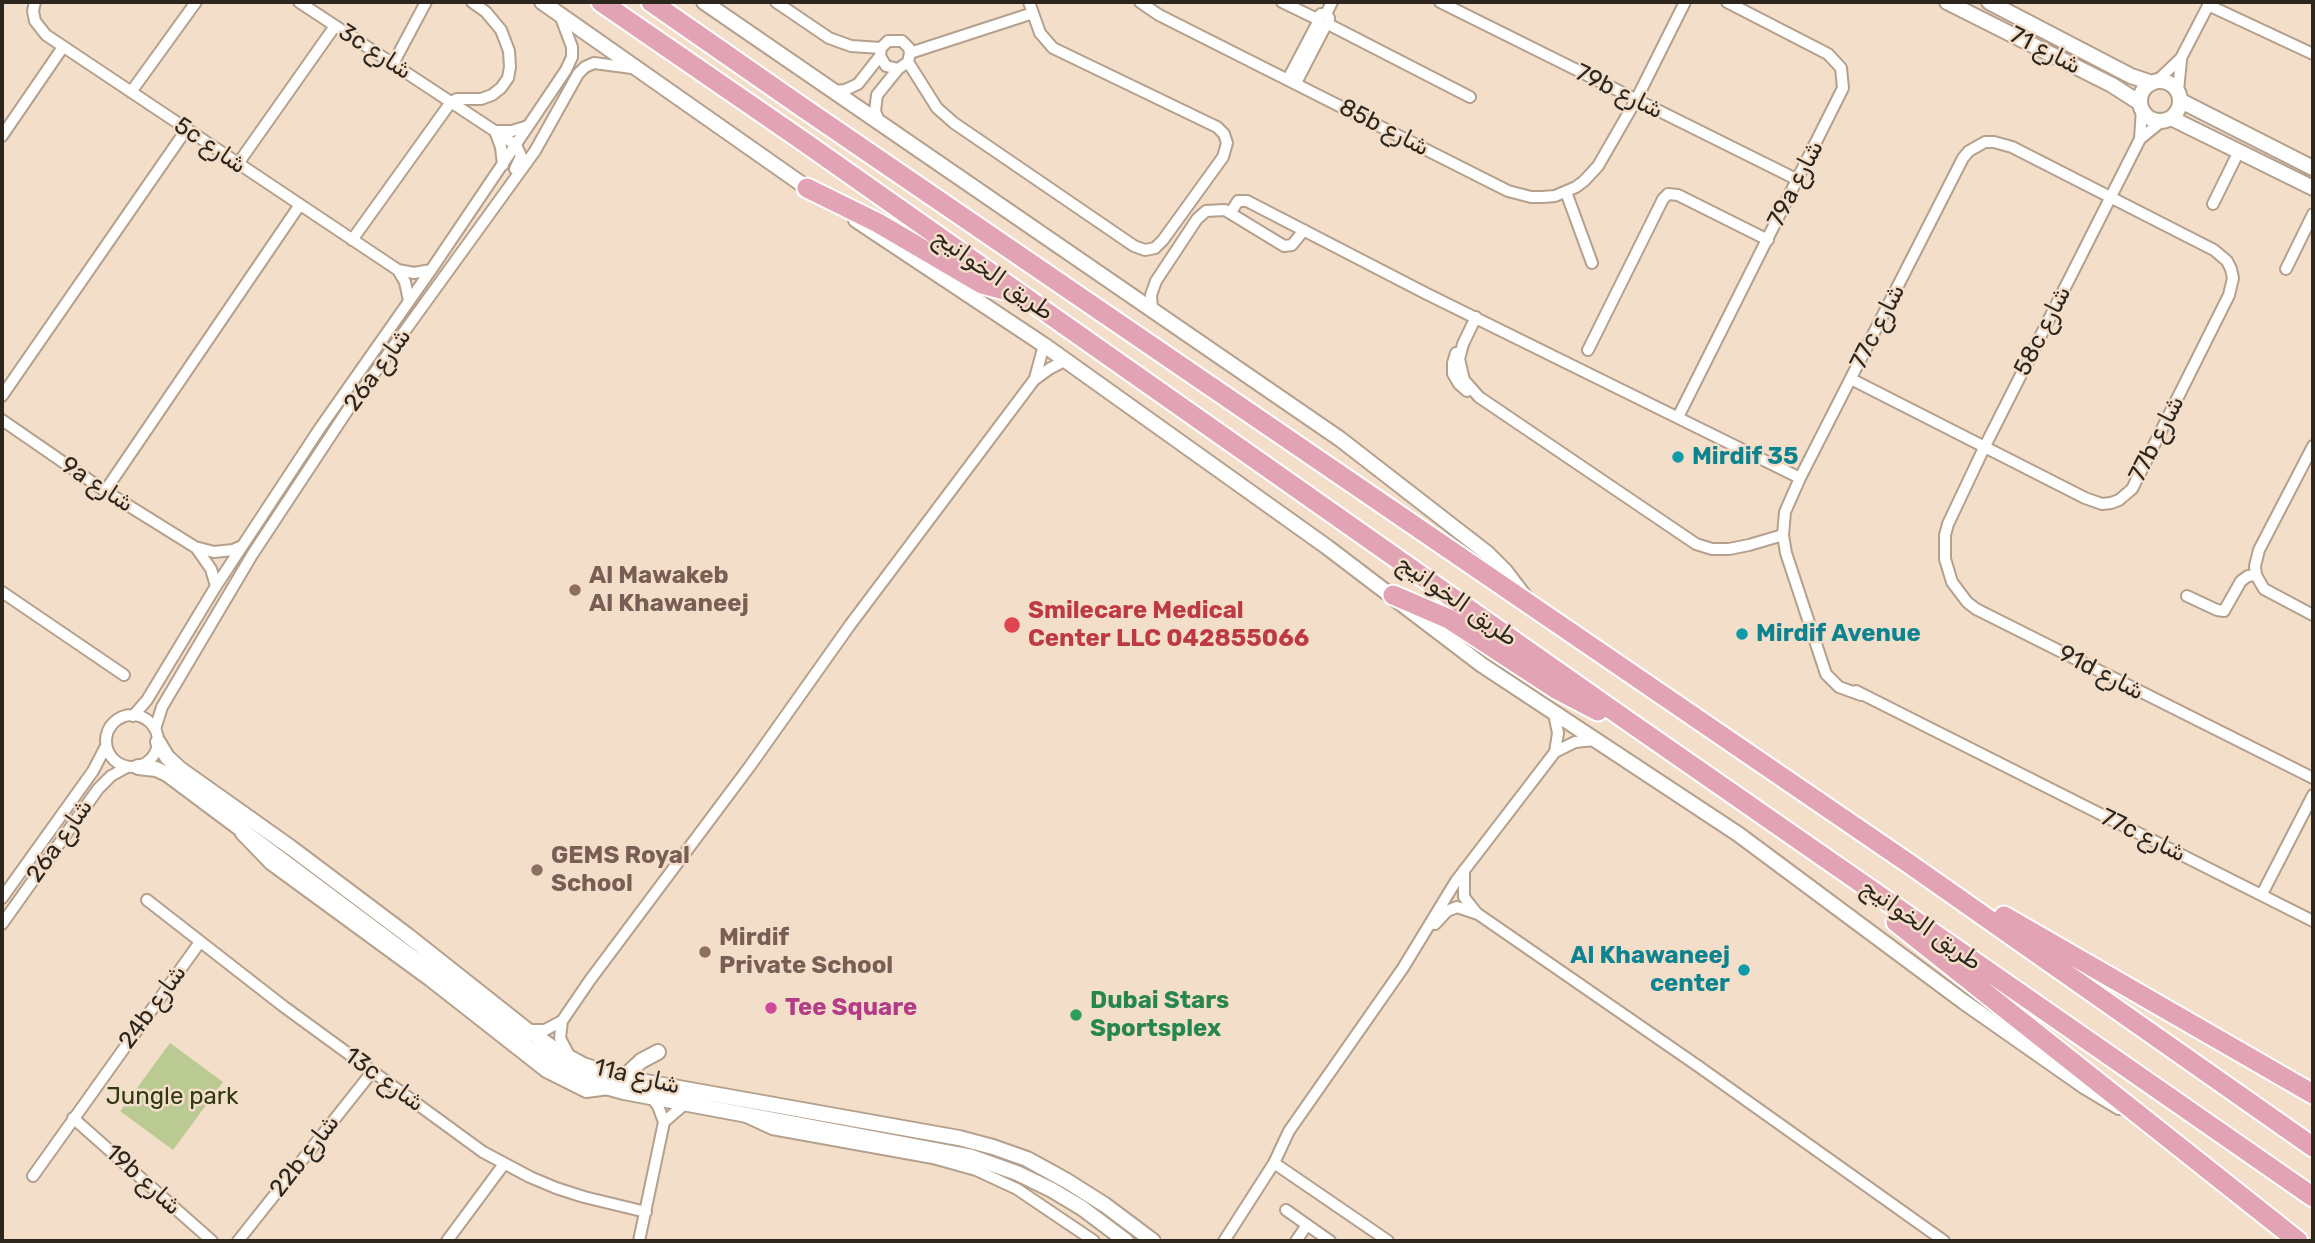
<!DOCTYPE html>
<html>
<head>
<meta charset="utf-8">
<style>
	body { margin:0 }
	#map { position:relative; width:2315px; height:1243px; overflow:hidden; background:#f3dec9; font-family:Rubik,sans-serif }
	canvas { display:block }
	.frame { position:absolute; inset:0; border:4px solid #2d261e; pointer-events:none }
</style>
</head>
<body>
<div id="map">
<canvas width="2315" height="1243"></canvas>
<div class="frame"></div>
</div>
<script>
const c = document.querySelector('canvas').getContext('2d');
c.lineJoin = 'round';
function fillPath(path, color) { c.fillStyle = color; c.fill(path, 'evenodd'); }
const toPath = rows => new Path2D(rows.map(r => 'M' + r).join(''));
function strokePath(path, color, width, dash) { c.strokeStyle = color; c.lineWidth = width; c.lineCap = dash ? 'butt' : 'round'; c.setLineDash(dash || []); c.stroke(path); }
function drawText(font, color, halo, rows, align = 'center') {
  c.font = font + ' Rubik,"Noto Naskh Arabic",sans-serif'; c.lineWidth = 5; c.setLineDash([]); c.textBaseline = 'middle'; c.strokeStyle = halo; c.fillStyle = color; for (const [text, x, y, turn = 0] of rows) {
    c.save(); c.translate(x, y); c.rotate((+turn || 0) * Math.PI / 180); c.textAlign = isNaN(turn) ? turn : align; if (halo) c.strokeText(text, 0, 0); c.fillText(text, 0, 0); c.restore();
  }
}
const green = toPath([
	[170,1043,223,1082,173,1150,120,1111]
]);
const minor = toPath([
	[35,2,33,11,35,21,46,35,398,270,405,282,409,301],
	[299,2,516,145,521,156,515,169],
	[776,2,829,38,851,46,881,48],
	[1140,2,1159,15,1508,191,1531,197,1543,197,1555,196,1576,187,1584,181,1598,166,1636,100,1685,2],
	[1282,2,1317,19],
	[1440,2,1798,180],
	[2208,5,2313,54],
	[1326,14,1329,18,1328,24,1320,25,1317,18,1321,14,1326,14,1332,2],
	[1328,24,1470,97],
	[910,53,1033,13],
	[908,62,937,108,954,123,1134,246,1145,250,1155,248,1163,240,1223,157,1227,143,1224,134,1217,127,1053,48,1040,33,1029,2],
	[393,64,426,2],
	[1288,79,1318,22],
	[2157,81,2181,58,2210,2],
	[1296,83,1326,25],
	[835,91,845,90,858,84,880,56,881,48,888,41,902,41,909,48,910,53,908,62,898,69,886,66,880,56],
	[2178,91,2181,60],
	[131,92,196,2],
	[879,121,875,111,877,95,898,69],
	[2162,121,2140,139,1984,448,1948,524,1945,535,1945,559,1952,582,1967,602,1976,609,2313,778],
	[2,136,63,47],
	[2140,139,2142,108],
	[237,165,335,26],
	[503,165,501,147,495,131,512,131,528,126],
	[1566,192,1592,263],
	[2213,204,2239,151],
	[1231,212,1238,201,1247,201,1427,294,1800,478],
	[352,240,451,102,457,99,481,99,492,95,501,88,508,78,510,67,509,51,501,30,486,12,472,2],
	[2286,269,2313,214],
	[398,270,414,273,431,270],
	[1152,309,1151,295,1156,281,1197,219,1206,211,1225,210,1284,246,1292,245,1304,230],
	[1476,317,1463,344,1459,359,1464,380,1479,397,1696,544,1712,549,1729,549,1749,545,1783,535],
	[1588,350,1663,199,1668,194,1678,195,1768,240],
	[1456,353,1453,363,1453,374,1459,384,1467,391],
	[1035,378,1044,345],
	[1851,379,2085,498,2102,504,2111,503,2119,500,2132,489,2229,295,2233,278,2231,269,2227,261,2214,250,2012,147,1994,142,1985,142,1969,151,1963,158,1800,478,1785,512,1783,535,1786,553,1826,674,1839,687,1861,695],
	[2,396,186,130],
	[1678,417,1843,88,1841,68,1828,54,1727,2],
	[2,420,105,491,195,547,214,552,233,550,242,546],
	[2313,446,2259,550,2255,566,2256,575,2264,589,2313,615],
	[105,491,299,206],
	[197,549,211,569,216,586],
	[2,592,124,675],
	[2187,596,2217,610,2224,611,2241,581,2248,576,2256,575],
	[1856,691,2313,921],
	[1554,714,1558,733,1555,752],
	'106 741a26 26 0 1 1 52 0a26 26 0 1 1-52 0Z',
	[133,716,147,700,216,586,320,428,431,270,566,70,572,57,572,47,560,15],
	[155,729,162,707,252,555,349,408,535,151,578,74,585,67,594,63,632,68],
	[241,834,270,864,430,981,546,1072,586,1092,609,1089],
	[1464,870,1464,897,1476,912],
	[2262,894,2313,795],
	[2,898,93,771,106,746],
	[147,900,283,1006,483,1152,530,1177,556,1188,584,1197,646,1212],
	[2,924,98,789,111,776,127,767],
	[1435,924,1447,911,1457,907,1478,914,1698,1066,1944,1241],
	[562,1021,560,1038,570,1057],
	[527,1030,545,1030,562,1021,590,980,750,766,850,625,1034,380,1049,369,1066,360],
	[746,1117,772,1129,933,1158,976,1170,1017,1189,1094,1241],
	[73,1118,212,1241],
	[664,1122,686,1103],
	[1274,1163,1388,1241],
	[33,1176,200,942],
	[1286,1210,1330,1241],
	[238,1241,372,1072],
	[447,1241,504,1164],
	[639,1241,664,1122,658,1106,651,1097],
	[1224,1241,1274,1163,1289,1131,1403,968,1456,881,1555,752,1575,742,1595,740],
	[1296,1241,1307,1225]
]);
const tertiary = toPath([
	[542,2,813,192],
	[704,2,1340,439,1487,553,1505,571,1524,596],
	[1947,2,2112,85,2140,103],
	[1989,2,2131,76,2152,83],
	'2140 101a20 20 0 1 1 40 0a20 20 0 1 1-40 0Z',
	[2181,101,2313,168],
	[2171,118,2313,188],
	[856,220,1044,345,1327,547,1482,665,1738,834,1964,1002,2084,1086,2119,1107],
	[158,742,167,757,180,769,290,847,407,935,527,1030,559,1052,583,1065,623,1078,959,1138,993,1147,1027,1159,1067,1181,1105,1205,1153,1241],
	[138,767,156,769,167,774,436,975,528,1048,567,1072,595,1084,624,1092,972,1157,1017,1173,1052,1190,1082,1208,1126,1241],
	[623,1078,641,1061,658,1052]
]);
const trunk = toPath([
	[601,2,800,139,1625,719,2313,1197],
	[651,2,802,107,1911,865,2313,1147],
	[807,188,878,223,982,284,1008,291],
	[1393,595,1449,619,1556,689,1598,711],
	[2004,916,2313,1094],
	[1896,922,2298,1241]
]);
const markers = [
	[1678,457,7,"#0f9aa8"],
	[575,590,7,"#8d6e63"],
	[1012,625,9,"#e0444e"],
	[1742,634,7,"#0f9aa8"],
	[537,870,7,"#8d6e63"],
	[705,952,7,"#8d6e63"],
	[1744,970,7,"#0f9aa8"],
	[771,1008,7,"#d1479c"],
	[1076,1015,7,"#2e9e5b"]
];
const streetNames = [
	["شارع 71",2045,51,27],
	["3c شارع",375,52,33],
	["79b شارع",1619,92,26],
	["85b شارع",1384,128,27],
	["5c شارع",210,146,34],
	["79a شارع",1796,184,-63],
	["طريق الخوانيج",993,275,35],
	["77c شارع",1878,327,-63],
	["58c شارع",2043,331,-63],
	["26a شارع",378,370,-54],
	["77b شارع",2157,439,-63],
	["9a شارع",97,485,33],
	["طريق الخوانيج",1457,601,35],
	["91d شارع",2101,673,27],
	["77c شارع",2143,836,26],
	["26a شارع",60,841,-55],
	["طريق الخوانيج",1921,925,35],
	["24b شارع",153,1007,-54],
	["11a شارع",637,1077,13],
	["13c شارع",384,1080,36],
	["22b شارع",305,1156,-52],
	["19b شارع",143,1180,42]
];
const cultureNames = [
	["Mirdif 35",1692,457],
	["Mirdif Avenue",1756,634],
	["Al Khawaneej",1730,956,"right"],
	["center",1730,984,"right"]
];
const educationNames = [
	["Al Mawakeb",589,576],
	["Al Khawaneej",589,604],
	["GEMS Royal",551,856],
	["School",551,884],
	["Mirdif",719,938],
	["Private School",719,966]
];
const healthNames = [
	["Smilecare Medical",1028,611],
	["Center LLC 042855066",1028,639]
];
const leisureNames = [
	["Dubai Stars",1090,1001],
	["Sportsplex",1090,1029]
];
const hotelNames = [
	["Tee Square",785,1008]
];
const parkNames = [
	["Jungle park",172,1097]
];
fillPath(green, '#bbc993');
strokePath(minor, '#b4a08c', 14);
strokePath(tertiary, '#b4a08c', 18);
strokePath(trunk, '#fff', 23);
strokePath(minor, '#fff', 10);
strokePath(tertiary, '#fff', 14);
strokePath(trunk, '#e2a4b4', 19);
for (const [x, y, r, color] of markers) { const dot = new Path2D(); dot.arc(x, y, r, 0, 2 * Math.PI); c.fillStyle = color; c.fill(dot); strokePath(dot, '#f3dec9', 2.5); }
drawText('24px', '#2d261e', '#f3dec9', streetNames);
drawText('bold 24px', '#0d838f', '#f3dec9', cultureNames, 'left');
drawText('bold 24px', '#785e54', '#f3dec9', educationNames, 'left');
drawText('bold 24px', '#be3a42', '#f3dec9', healthNames, 'left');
drawText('bold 24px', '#27864d', '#f3dec9', leisureNames, 'left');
drawText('bold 24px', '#b23c85', '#f3dec9', hotelNames, 'left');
drawText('24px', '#2f380e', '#f3dec9', parkNames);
</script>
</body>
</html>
